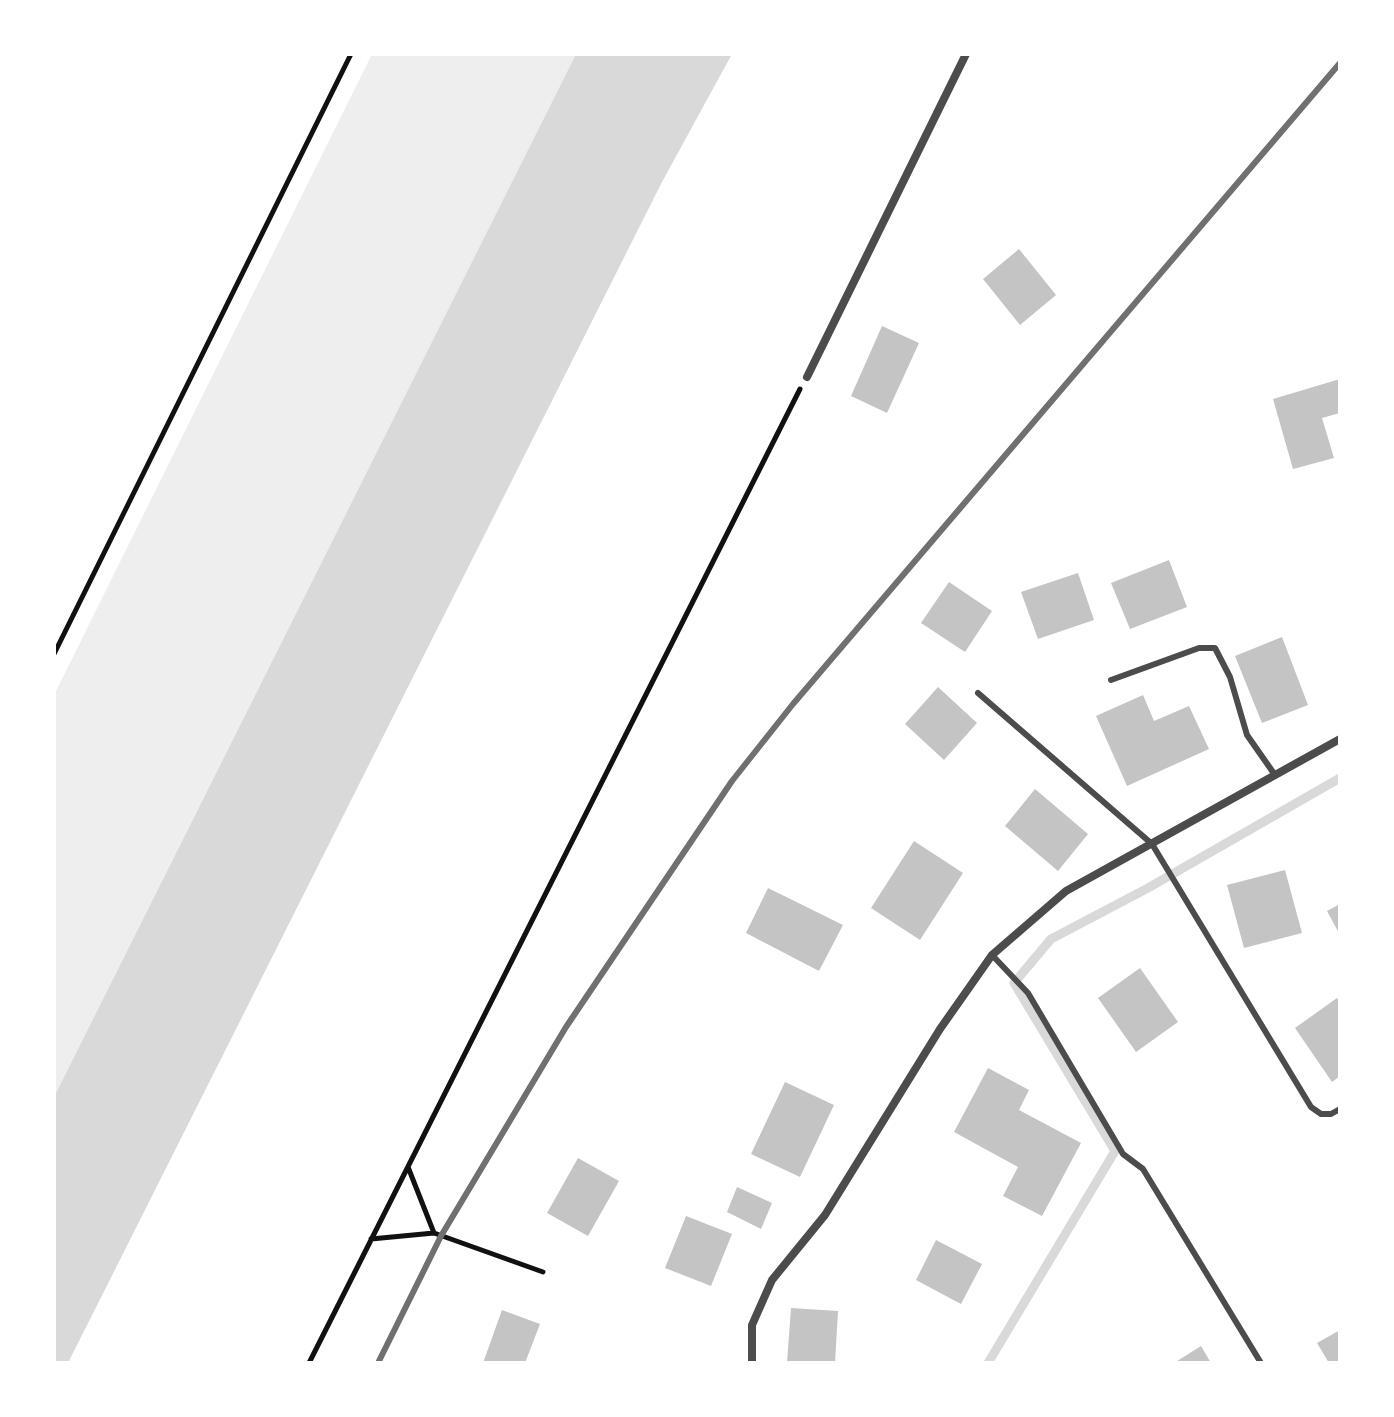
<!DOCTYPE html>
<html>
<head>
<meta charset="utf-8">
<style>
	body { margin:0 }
	#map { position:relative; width:1394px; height:1417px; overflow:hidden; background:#fff; font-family:"Archivo Narrow",sans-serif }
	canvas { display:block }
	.frame { position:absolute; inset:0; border:56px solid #fff; pointer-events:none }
</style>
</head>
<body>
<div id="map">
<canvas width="1394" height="1417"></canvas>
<div class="frame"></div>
</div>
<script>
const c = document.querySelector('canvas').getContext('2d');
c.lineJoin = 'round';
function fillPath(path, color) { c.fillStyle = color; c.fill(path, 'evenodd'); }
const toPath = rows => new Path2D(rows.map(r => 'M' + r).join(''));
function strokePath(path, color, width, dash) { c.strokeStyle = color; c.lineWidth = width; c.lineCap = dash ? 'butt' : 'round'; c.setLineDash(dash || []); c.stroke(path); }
const green = toPath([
	[372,54,576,54,54,1097,54,695]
]);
const water = toPath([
	[576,54,732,54,662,182,68,1363,54,1363,54,1097]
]);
const stream = toPath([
	[988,1363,1115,1151,1014,983,1051,939,1148,888,1340,778]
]);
const building = toPath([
	[1019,249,1056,295,1020,325,983,279],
	[882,326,919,343,887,413,851,396],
	[1340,379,1340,413,1322,418,1334,458,1293,469,1273,399],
	[1169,560,1187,607,1130,629,1111,583],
	[1078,573,1094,620,1038,639,1021,592],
	[949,582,992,611,965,652,921,623],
	[1282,637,1308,705,1262,723,1235,656],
	[938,687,977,723,944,760,905,724],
	[1143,695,1154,721,1189,706,1209,749,1127,786,1096,716],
	[1035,789,1088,834,1058,871,1005,826],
	[914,841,963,873,920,940,871,908],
	[1285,870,1302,933,1244,948,1227,885],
	[768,888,843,925,819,971,746,933],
	[1340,904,1340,935,1327,911],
	[1140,968,1178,1022,1136,1052,1098,998],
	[1337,998,1340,1002,1340,1076,1332,1082,1295,1028],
	[988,1068,1029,1090,1019,1110,1081,1143,1042,1216,1003,1196,1018,1167,954,1132],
	[785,1082,834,1105,800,1177,751,1154],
	[578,1158,619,1181,588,1236,547,1213],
	[737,1187,772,1203,761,1229,727,1212],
	[686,1216,732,1234,711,1286,665,1268],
	[936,1240,982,1264,961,1304,916,1280],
	[791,1308,838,1311,835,1363,787,1363],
	[502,1310,540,1324,525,1363,483,1363],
	[1340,1330,1340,1363,1329,1363,1317,1343],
	[1201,1346,1211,1363,1174,1363]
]);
const path = toPath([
	[54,654,351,54],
	[434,1233,543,1272],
	[371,1239,434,1233,408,1167],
	[309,1363,800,389]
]);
const service = toPath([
	[1111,680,1199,648,1215,648,1230,677,1247,735,1275,775],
	[978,693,1152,844,1311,1107,1321,1114,1331,1114,1340,1109],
	[992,955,1028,993,1123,1154,1143,1169,1261,1363]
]);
const minor = toPath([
	[807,377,966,54],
	[752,1363,752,1325,772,1280,825,1215,940,1029,992,955,1066,891,1340,739]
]);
const rail = toPath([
	[378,1363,441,1236,566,1027,732,781,793,704,1340,63]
]);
fillPath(green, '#eee');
fillPath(water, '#d9d9d9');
strokePath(stream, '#d9d9d9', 9);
fillPath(building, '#c4c4c4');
strokePath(path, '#111', 5);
strokePath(service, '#4c4c4c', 6);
strokePath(minor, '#4c4c4c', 8);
strokePath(rail, '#707070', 6);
</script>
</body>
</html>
